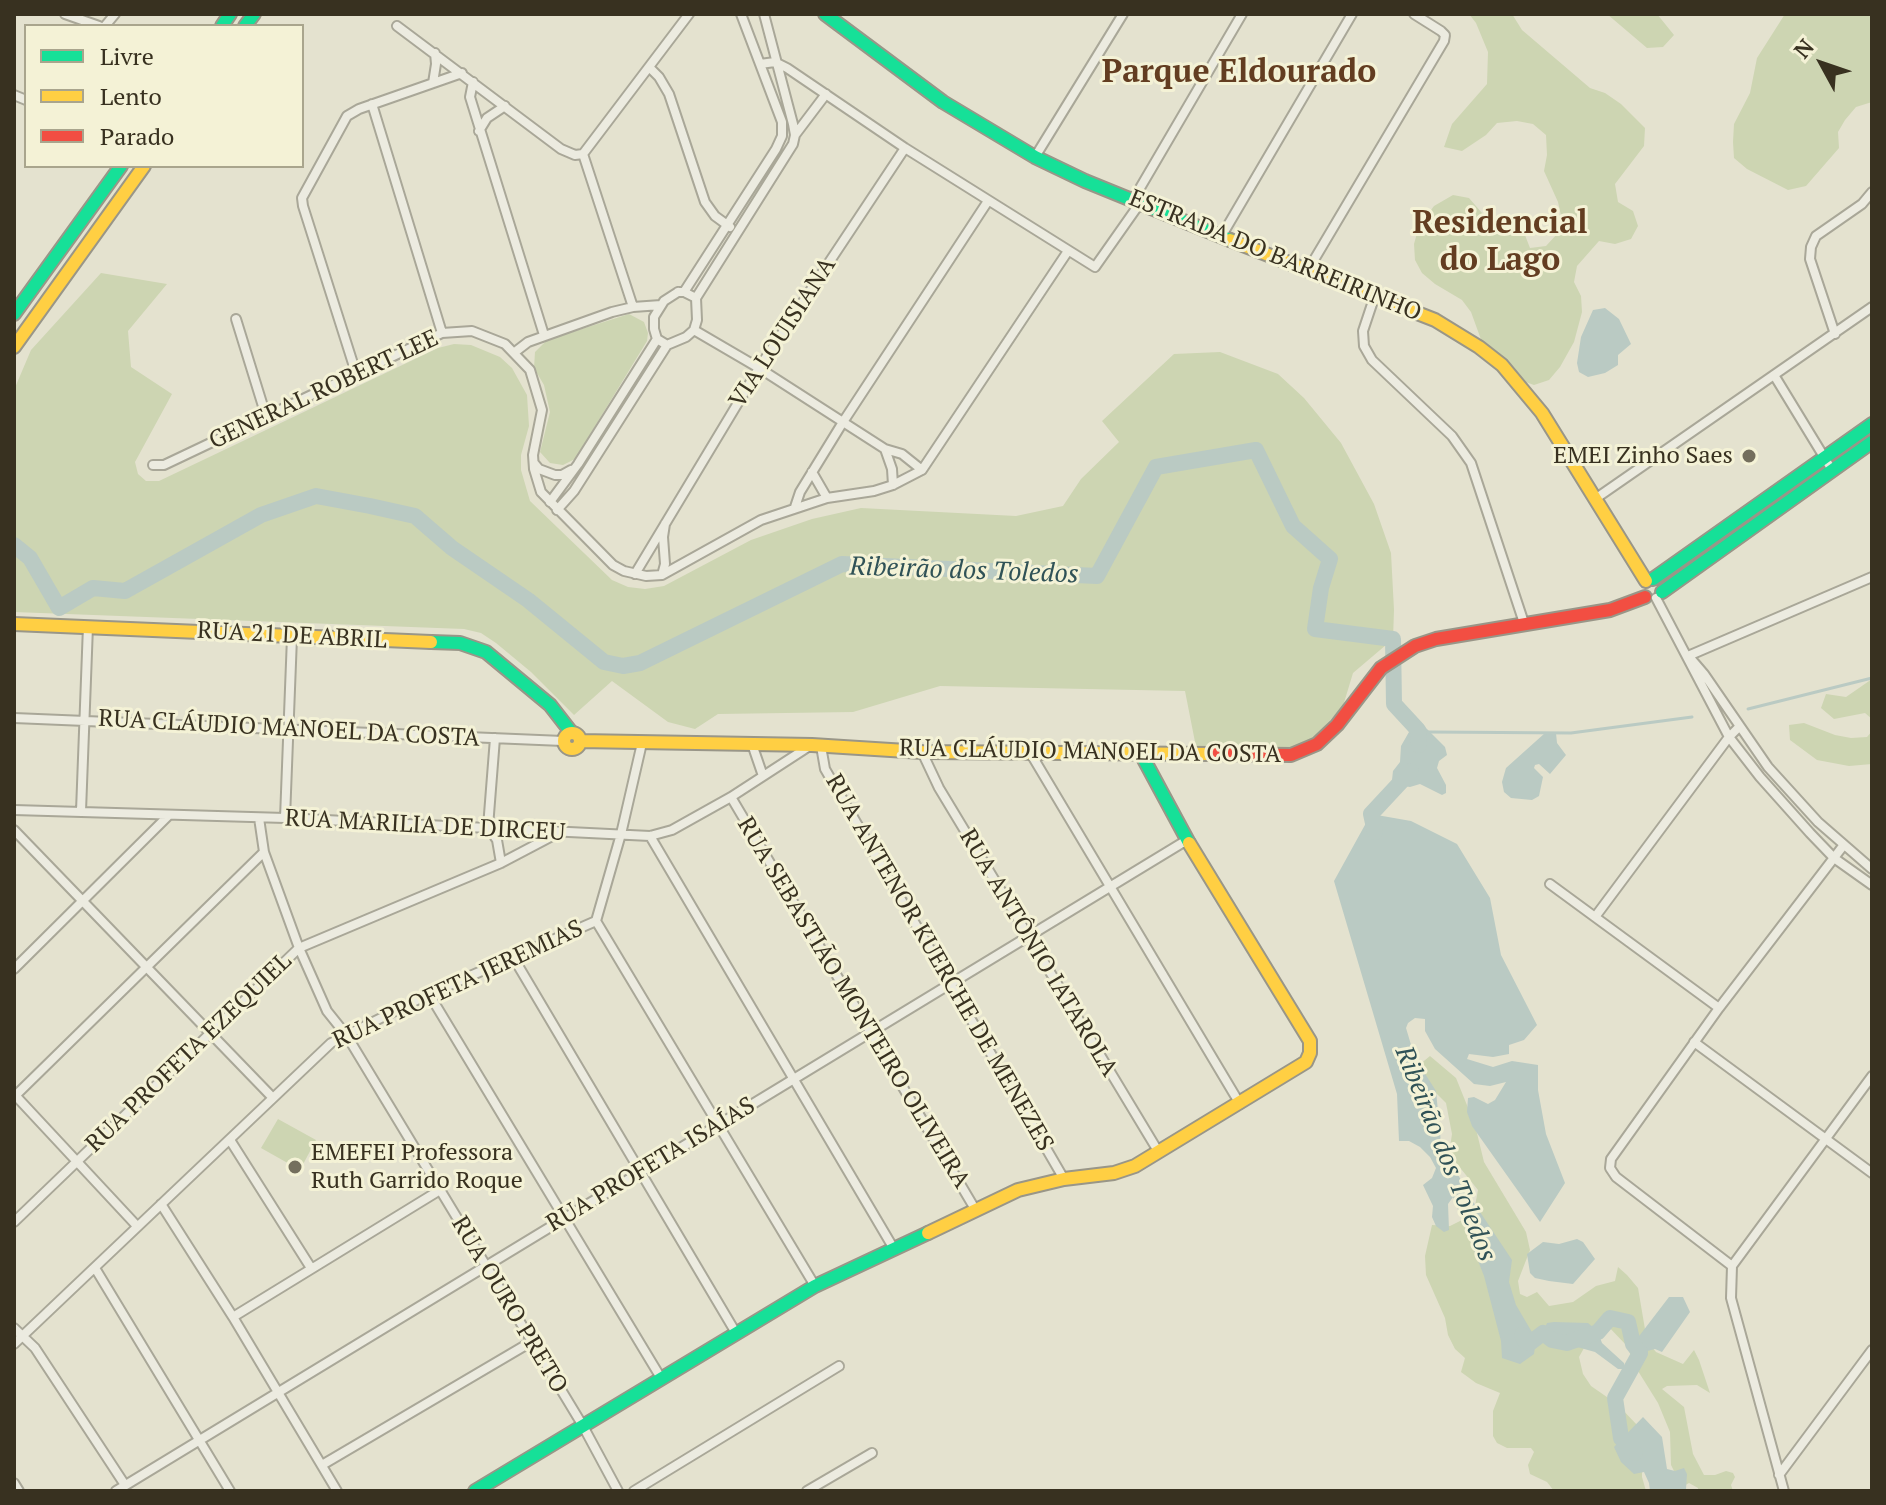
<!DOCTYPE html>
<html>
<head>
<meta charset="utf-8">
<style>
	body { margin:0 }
	#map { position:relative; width:1886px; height:1505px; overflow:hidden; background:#e4e2cf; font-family:"PT Serif",serif }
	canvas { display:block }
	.frame { position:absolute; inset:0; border:16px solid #383120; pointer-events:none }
	.legend { position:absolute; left:24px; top:24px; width:280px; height:144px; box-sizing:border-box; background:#f4f2d6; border:2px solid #a9a58d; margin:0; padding:10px 14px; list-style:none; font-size:24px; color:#383120 }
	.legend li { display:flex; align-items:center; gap:16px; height:40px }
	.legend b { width:40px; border:2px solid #a9a58d }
	.north { position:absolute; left:1782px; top:24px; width:80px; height:80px; -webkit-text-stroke:6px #f4f2d6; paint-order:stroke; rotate:310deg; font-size:22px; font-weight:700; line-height:32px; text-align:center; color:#383120 }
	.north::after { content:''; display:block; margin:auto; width:28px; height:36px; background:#383120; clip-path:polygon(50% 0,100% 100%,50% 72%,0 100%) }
</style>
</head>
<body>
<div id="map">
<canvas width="1886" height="1505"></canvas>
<div class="frame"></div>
<ul class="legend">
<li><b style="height:10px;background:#16e098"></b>Livre</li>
<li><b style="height:10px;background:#ffcf43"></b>Lento</li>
<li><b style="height:10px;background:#f24e42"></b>Parado</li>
</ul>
<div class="north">N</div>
</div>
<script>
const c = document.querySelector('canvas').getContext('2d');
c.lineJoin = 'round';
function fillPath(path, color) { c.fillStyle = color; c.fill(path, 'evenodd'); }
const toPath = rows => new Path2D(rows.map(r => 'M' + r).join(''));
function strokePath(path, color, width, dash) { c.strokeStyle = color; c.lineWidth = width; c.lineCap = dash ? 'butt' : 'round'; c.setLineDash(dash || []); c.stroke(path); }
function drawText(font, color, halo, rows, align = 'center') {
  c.font = font + ' "PT Serif",serif'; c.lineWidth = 6; c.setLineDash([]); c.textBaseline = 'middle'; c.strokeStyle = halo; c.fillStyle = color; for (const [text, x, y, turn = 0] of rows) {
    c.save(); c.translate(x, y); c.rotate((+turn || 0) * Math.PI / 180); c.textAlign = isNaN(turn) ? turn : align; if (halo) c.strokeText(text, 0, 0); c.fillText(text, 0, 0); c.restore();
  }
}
const green = toPath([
	[1469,14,1512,14,1522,30,1590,88,1605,93,1621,104,1645,128,1644,146,1615,184,1618,202,1633,211,1638,226,1631,239,1615,244,1599,241,1577,266,1574,282,1581,296,1582,312,1574,342,1560,367,1549,380,1534,385,1520,380,1483,345,1471,312,1462,300,1435,284,1422,273,1415,260,1414,244,1419,226,1434,206,1453,195,1469,198,1482,213,1494,220,1510,219,1523,230,1530,248,1546,246,1557,234,1562,220,1558,202,1544,171,1547,155,1546,135,1533,124,1517,121,1497,123,1486,135,1462,151,1444,147,1452,124,1487,84,1488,52,1476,23],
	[1607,14,1657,14,1674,35,1663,47,1647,48],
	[1785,14,1872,14,1872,102,1856,107,1845,120,1838,132,1839,148,1806,186,1788,190,1747,169,1734,158,1733,142,1734,124,1750,93,1757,58],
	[101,273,167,284,128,331,131,367,172,394,135,462,138,474,146,481,159,481,438,348,454,344,471,345,500,357,512,368,527,395,529,426,521,455,521,470,530,501,612,580,628,587,645,589,664,586,751,540,812,519,861,508,1016,516,1063,506,1081,479,1119,442,1102,421,1174,354,1220,352,1278,374,1304,398,1341,443,1374,504,1391,553,1394,610,1393,639,1353,673,1343,706,1313,739,1285,750,1196,747,1185,691,940,686,853,712,718,714,695,729,668,722,612,681,574,715,531,672,496,643,481,633,464,629,14,612,14,390,31,350],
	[629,314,644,322,648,333,647,341,575,459,563,465,550,463,540,452,550,412,544,385,534,368,535,352,547,340],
	[1872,679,1872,719,1865,713,1834,719,1821,708,1826,694,1846,697],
	[1804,723,1835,735,1851,738,1867,737,1872,731,1872,764,1849,766,1817,760,1790,740,1789,725],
	[1430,1056,1456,1078,1475,1125,1484,1162,1526,1232,1530,1250,1518,1281,1520,1294,1527,1297,1537,1292,1549,1306,1573,1302,1596,1286,1615,1281,1618,1267,1627,1275,1638,1288,1647,1341,1656,1352,1683,1364,1694,1350,1699,1360,1710,1393,1697,1385,1667,1386,1662,1389,1684,1407,1693,1454,1704,1475,1715,1475,1726,1471,1733,1473,1735,1477,1731,1485,1733,1491,1698,1491,1698,1488,1689,1483,1682,1487,1671,1465,1670,1432,1658,1403,1633,1363,1628,1347,1605,1323,1593,1332,1579,1357,1583,1374,1591,1386,1617,1404,1638,1426,1642,1460,1642,1477,1646,1491,1554,1491,1547,1482,1530,1474,1528,1465,1534,1452,1531,1448,1507,1448,1497,1443,1493,1436,1493,1411,1500,1393,1476,1383,1461,1372,1465,1358,1455,1349,1448,1335,1445,1318,1426,1275,1425,1256,1432,1225,1450,1226,1464,1219,1475,1206,1478,1190,1449,1154,1452,1134,1446,1103,1424,1081,1419,1065],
	[278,1119,316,1140,300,1170,261,1148]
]);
const water = toPath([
	[1605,308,1619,319,1631,344,1618,355,1618,365,1605,373,1588,377,1579,372,1577,363,1581,337,1593,310],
	[1422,724,1445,747,1447,755,1439,761,1437,768,1446,785,1446,793,1442,795,1420,784,1410,787,1397,785,1392,780,1393,771,1400,762,1401,746,1413,725],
	[1545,733,1556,733,1557,743,1566,755,1550,774,1539,764,1535,765,1534,768,1543,777,1539,796,1532,800,1511,798,1504,792,1502,782,1506,768],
	[1371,814,1411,821,1457,844,1490,898,1501,955,1537,1025,1524,1040,1509,1045,1509,1054,1493,1057,1469,1054,1467,1059,1493,1067,1512,1061,1538,1065,1538,1090,1546,1134,1565,1183,1540,1222,1472,1126,1467,1112,1468,1098,1474,1097,1488,1104,1495,1100,1506,1082,1490,1086,1474,1084,1435,1049,1425,1031,1425,1019,1415,1018,1408,1023,1406,1028,1415,1058,1436,1091,1441,1143,1470,1197,1512,1260,1509,1282,1516,1305,1536,1339,1534,1354,1520,1364,1502,1358,1501,1341,1484,1276,1453,1197,1448,1204,1449,1230,1444,1232,1436,1226,1432,1217,1433,1206,1423,1185,1432,1178,1436,1168,1430,1157,1420,1147,1409,1141,1399,1141,1397,1094,1334,881],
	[1577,1239,1583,1242,1595,1259,1573,1284,1549,1281,1535,1278,1530,1273,1527,1254,1543,1242,1559,1244],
	[1669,1297,1683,1297,1690,1312,1662,1352,1655,1349,1640,1353,1633,1344],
	[1554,1322,1588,1323,1598,1332,1602,1343,1624,1363,1625,1369,1618,1369,1595,1352,1552,1340,1543,1333,1547,1323],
	[1643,1417,1662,1437,1667,1469,1675,1471,1684,1468,1687,1474,1686,1489,1682,1491,1650,1491,1649,1483,1644,1472,1634,1474,1621,1462,1614,1447]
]);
const stream = toPath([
	[1748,709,1872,678],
	[1429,732,1571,733,1692,717]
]);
const river = toPath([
	[14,545,30,558,59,608,93,588,125,591,261,515,316,496,370,506,415,516,452,548,528,600,604,662,623,666,640,663,842,564,1097,576,1156,467,1256,450,1293,526,1330,559,1321,588,1315,629,1393,639,1394,704,1418,730,1419,745],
	[1375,832,1371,814,1411,771],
	[1522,1335,1525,1341,1530,1343,1543,1333,1552,1340,1567,1343,1598,1332,1610,1318,1628,1322,1633,1344,1640,1353,1615,1398,1621,1438,1635,1453]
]);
const street = toPath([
	[65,14,99,26],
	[105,26,115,14],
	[397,26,561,149,575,155,583,154],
	[760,64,775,62,787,68,905,148,1095,267,1140,203],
	[649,67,659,77,669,94,705,202,715,216,730,227],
	[473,82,470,97,544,335],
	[433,83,436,64,435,53],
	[14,95,26,100],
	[372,104,442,333],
	[479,131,487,118,505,106],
	[795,135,826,94],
	[583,154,689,14],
	[583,154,633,307],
	[1035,157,1123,14],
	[1133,200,1242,14],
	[1221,237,1352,14],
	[1308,270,1444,41,1445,35,1441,31,1414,14],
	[678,292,684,292,696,298,697,320,694,330,686,337,667,345,657,339,654,329,654,317,664,301,678,292],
	[684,292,776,149,782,136,782,122,741,14],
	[696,298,793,144,795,135,793,124,764,14],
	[1374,298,1363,331,1364,346,1372,360,1452,436,1471,463,1525,626],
	[236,319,266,416],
	[694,330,759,368,885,449,902,454,922,470],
	[1835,334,1810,259,1811,247,1816,236,1862,204,1872,192],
	[515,352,528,342,612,312,633,307,661,305],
	[356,373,303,206,302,198,347,116,359,109,462,73],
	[1774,375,1832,470],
	[885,449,892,469,893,485],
	[534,463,539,469,555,475,562,475,571,470],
	[153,465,164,465,442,333,472,331,505,344,530,370,542,410,533,455,534,469,541,492,613,565,624,571,646,576,662,575,761,520,827,498,874,491,893,485,922,470,1068,251],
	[812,472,827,498],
	[1595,499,1872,307],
	[550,502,578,464,657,339],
	[795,507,800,492,843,422,988,201],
	[557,510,574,491,667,345],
	[635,574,759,368,905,148],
	[662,575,665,564,663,537,665,524],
	[1656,598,1729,737,1760,777,1810,833,1834,858,1872,885],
	[1688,656,1872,577],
	[1692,660,1704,674,1768,767,1818,822,1872,869],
	[14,718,563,741],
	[495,738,488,827,497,840,501,863],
	[752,744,763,776],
	[821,746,825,769,1064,1179],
	[922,752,939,788,1158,1151],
	[1031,754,1240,1104],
	[731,797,975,1209],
	[14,810,285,818,650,836,672,830,731,797,808,747],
	[81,811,88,626],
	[259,818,264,852,299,948,327,1011,347,1036,583,1426,618,1491],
	[285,818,292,637],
	[14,830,273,1098],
	[650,836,894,1249],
	[1550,884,1719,1008],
	[1595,917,1729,737,1739,727],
	[596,921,815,1286],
	[513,957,736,1333],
	[14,969,168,816],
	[429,994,661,1378],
	[1694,1042,1872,1173],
	[14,1094,137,1226],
	[16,1095,264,852],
	[230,1140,311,1268],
	[161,1204,233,1317,337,1491],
	[14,1222,299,948,501,863,558,833],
	[1732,1266,1872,1076],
	[95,1268,230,1491],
	[233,1317,440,1190],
	[14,1328,35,1348,125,1485],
	[14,1344,331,1043,429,994,596,921,621,834,642,743],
	[322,1465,531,1342],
	[1779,1475,1872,1350],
	[14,1483,19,1491],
	[116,1491,1187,840],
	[634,1491,839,1366],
	[807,1491,872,1453],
	[1784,1491,1731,1298,1732,1266,1616,1177,1610,1168,1611,1159,1719,1008,1843,846]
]);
const fast = toPath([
	[825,14,943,102,1035,157,1085,181,1230,240],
	[222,26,230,14],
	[245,26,254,14],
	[14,314,121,166],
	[1653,579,1872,424],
	[1662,592,1872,442],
	[431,642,460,643,486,652,550,705,571,732],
	[1141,754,1189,843],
	[475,1491,815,1286,928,1233]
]);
const slow = toPath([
	[1230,240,1435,320,1479,347,1502,365,1542,413,1646,581],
	[14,347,144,166],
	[14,624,431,642],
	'564 741a8 8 0 1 1 16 0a8 8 0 1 1-16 0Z',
	[580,741,812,745,922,752,1213,754],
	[928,1233,1018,1190,1064,1179,1114,1173,1135,1166,1306,1062,1310,1053,1310,1041,1189,843]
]);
const jam = toPath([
	[1213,754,1291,755,1317,744,1337,725,1381,668,1415,646,1436,639,1610,610,1645,597]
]);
const markers = [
	[1749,456,8,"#746f5d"],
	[295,1167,8,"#746f5d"]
];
const streetNames = [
	["ESTRADA DO BARREIRINHO",1275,256,22],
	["VIA LOUISIANA",783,333,-57],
	["GENERAL ROBERT LEE",324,390,-25],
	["RUA 21 DE ABRIL",292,636,3],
	["RUA CLÁUDIO MANOEL DA COSTA",289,729,3],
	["RUA CLÁUDIO MANOEL DA COSTA",1090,752,1],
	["RUA MARILIA DE DIRCEU",425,826,3],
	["RUA ANTÔNIO IATAROLA",1038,953,59],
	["RUA ANTENOR KUERCHE DE MENEZES",939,963,60],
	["RUA PROFETA JEREMIAS",458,985,-25],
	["RUA SEBASTIÃO MONTEIRO OLIVEIRA",853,1003,59],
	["RUA PROFETA EZEQUIEL",189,1053,-44],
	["RUA PROFETA ISAÍAS",651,1165,-31],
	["RUA OURO PRETO",509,1305,59]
];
const poiNames = [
	["EMEI Zinho Saes",1733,456],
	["EMEFEI Professora",311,1153,"left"],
	["Ruth Garrido Roque",311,1181,"left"]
];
const waterNames = [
	["Ribeirão dos Toledos",964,571,2],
	["Ribeirão dos Toledos",1445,1154,68]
];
const districtNames = [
	["Parque Eldourado",1239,73],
	["Residencial",1500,224],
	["do Lago",1500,261]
];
fillPath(green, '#cdd5b2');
fillPath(water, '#bacac3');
strokePath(stream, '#bacac3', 3);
strokePath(river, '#bacac3', 16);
strokePath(street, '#a9a798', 12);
strokePath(fast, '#999688', 16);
strokePath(slow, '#999688', 16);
strokePath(jam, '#999688', 16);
strokePath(street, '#ecebe0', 8);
strokePath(fast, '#16e098', 12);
strokePath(slow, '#ffcf43', 12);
strokePath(jam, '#f24e42', 12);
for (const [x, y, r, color] of markers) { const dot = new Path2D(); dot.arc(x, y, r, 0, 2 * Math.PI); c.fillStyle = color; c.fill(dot); strokePath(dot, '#f4f2d6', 3); }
drawText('24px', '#383120', '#f4f2d6', streetNames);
drawText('24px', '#383120', '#f4f2d6', poiNames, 'right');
drawText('italic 26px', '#305257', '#f4f2d6', waterNames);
drawText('bold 32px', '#633d21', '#f4f2d6', districtNames);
</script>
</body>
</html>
